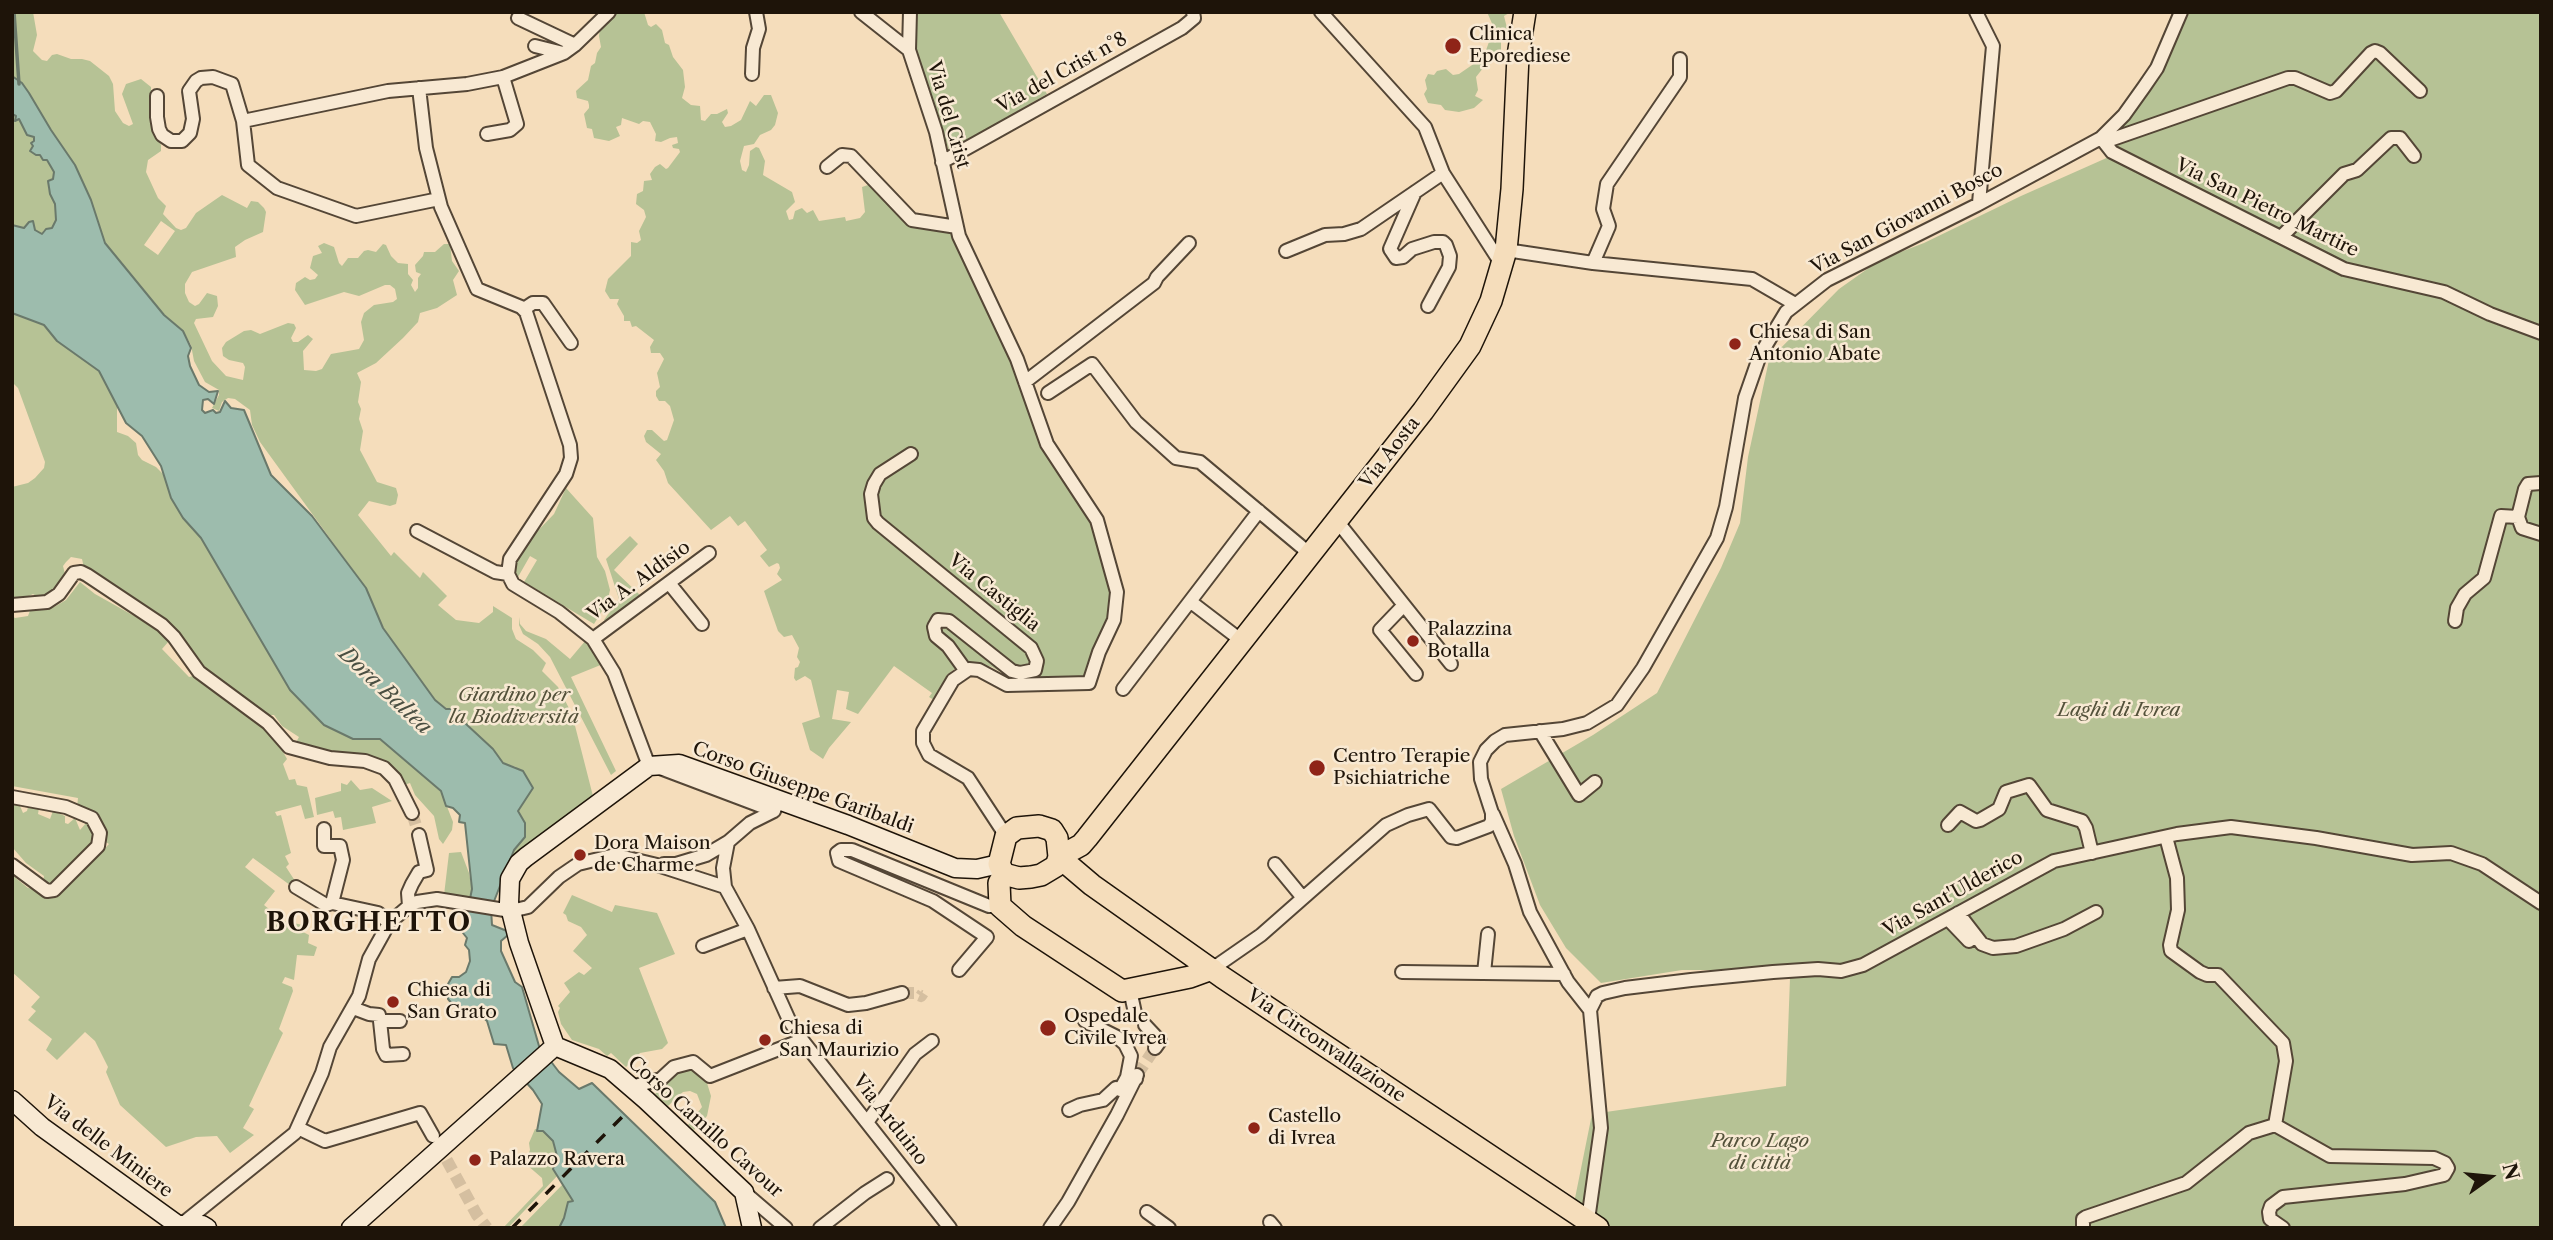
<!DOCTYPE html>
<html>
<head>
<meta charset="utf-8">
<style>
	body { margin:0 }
	#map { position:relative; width:2553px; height:1240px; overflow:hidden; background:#f5ddbb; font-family:"Libre Caslon Text",serif }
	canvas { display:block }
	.frame { position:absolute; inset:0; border:14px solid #1e1409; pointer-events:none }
	.north { position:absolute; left:2455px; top:1142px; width:70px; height:70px; -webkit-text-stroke:5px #f8e9d3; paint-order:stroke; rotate:75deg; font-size:19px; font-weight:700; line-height:28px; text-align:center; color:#1e1409 }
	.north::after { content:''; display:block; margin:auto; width:24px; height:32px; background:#1e1409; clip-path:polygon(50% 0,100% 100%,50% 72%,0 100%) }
</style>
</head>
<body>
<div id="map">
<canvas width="2553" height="1240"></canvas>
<div class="frame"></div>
<div class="north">N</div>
</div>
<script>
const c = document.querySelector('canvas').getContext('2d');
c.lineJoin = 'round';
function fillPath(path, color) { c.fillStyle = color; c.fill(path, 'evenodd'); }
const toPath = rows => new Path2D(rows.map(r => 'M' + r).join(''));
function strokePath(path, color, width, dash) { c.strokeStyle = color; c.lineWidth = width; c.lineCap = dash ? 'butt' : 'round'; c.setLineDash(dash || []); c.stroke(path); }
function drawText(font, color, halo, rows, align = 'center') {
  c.font = font + ' "Libre Caslon Text",serif'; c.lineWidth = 5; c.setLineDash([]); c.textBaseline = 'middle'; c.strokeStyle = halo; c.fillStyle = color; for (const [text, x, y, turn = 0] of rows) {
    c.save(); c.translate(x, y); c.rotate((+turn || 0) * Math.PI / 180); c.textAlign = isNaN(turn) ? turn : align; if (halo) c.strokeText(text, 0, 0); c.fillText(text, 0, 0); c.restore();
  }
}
const green = toPath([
	[12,12,33,12,37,35,33,51,42,60,47,61,52,55,57,54,71,59,82,59,90,61,109,76,113,84,115,111,123,123,129,126,133,124,122,94,126,84,141,79,151,87,151,123,161,145,161,151,148,160,146,172,158,198,166,206,163,214,176,228,181,230,186,228,196,213,222,195,247,208,251,201,258,202,264,208,266,212,263,232,245,240,235,247,236,257,192,272,185,284,185,293,189,302,195,306,199,304,207,293,217,296,218,306,213,317,196,319,194,323,212,361,226,376,243,380,245,367,243,363,229,360,223,356,222,348,226,342,244,331,251,330,260,334,288,323,294,324,296,328,291,338,293,342,298,342,308,335,313,339,303,351,304,370,316,371,322,369,331,354,359,349,364,340,361,322,364,313,374,305,393,302,397,299,395,289,390,285,385,285,359,296,344,292,305,305,295,290,296,283,305,277,310,280,315,279,318,275,310,268,313,256,322,253,318,246,324,243,334,247,339,263,342,266,348,258,358,258,364,251,368,250,376,252,383,244,386,245,391,256,398,263,408,264,408,274,413,280,411,285,415,292,418,288,418,278,421,274,416,272,415,265,423,256,424,252,435,252,444,244,450,244,452,261,459,271,453,280,457,295,437,308,420,313,418,322,403,338,376,363,357,373,361,382,358,402,361,409,359,419,363,431,360,450,377,482,396,488,398,495,396,504,390,506,369,501,358,515,391,556,394,552,420,578,423,572,447,596,438,605,456,620,479,623,493,612,493,606,512,618,512,629,516,639,533,650,546,663,542,671,558,687,572,714,594,800,526,845,511,863,508,865,525,823,518,811,516,767,503,763,493,749,466,724,456,709,446,709,435,700,383,628,366,588,260,442,252,425,250,410,235,399,228,398,222,402,219,411,212,408,219,395,219,390,205,382,194,361,191,345,183,331,164,315,105,243,91,200,75,165,51,130,29,93,22,83,12,76],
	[161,221,175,231,158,255,144,245],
	[616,12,644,12,648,25,651,27,656,24,662,30,665,43,669,45,673,57,683,70,685,87,682,98,691,105,700,106,701,120,705,121,711,114,717,114,727,109,728,113,722,122,725,127,731,126,741,120,750,101,756,106,764,95,771,95,778,113,775,125,771,130,760,135,754,144,744,146,740,161,742,170,746,172,749,165,750,151,756,147,759,148,765,161,763,175,792,192,795,202,786,211,789,220,793,219,795,211,802,208,807,213,813,210,819,221,845,217,846,221,860,218,865,212,862,187,871,184,900,215,949,226,1016,360,1045,445,1095,520,1112,592,1109,618,1084,679,1009,677,992,667,973,662,961,664,947,675,934,700,929,697,932,693,894,666,858,714,846,709,849,692,837,690,832,719,851,722,829,748,823,759,810,750,802,723,820,717,811,680,805,676,796,681,794,678,795,668,798,667,800,662,797,657,799,648,792,635,784,637,778,631,764,591,782,580,777,574,780,568,779,564,777,563,769,567,760,556,767,550,745,521,738,526,730,516,711,530,668,483,664,471,656,460,661,454,646,442,644,436,647,430,652,430,664,441,667,440,674,420,670,406,665,401,659,401,656,396,656,391,660,387,657,373,664,359,660,353,651,353,650,347,654,340,636,326,632,327,630,321,624,321,624,316,617,304,619,299,610,299,605,291,608,279,631,256,631,242,637,243,641,240,639,231,646,217,644,210,636,204,637,194,643,191,644,181,652,180,650,174,655,167,660,164,666,169,668,168,680,152,679,149,673,148,672,145,678,143,677,137,670,138,661,142,655,141,656,134,650,122,643,121,639,124,622,118,621,125,616,127,620,136,609,141,594,138,592,129,587,128,584,114,589,108,589,105,588,101,577,98,576,91,588,80,591,66,595,63,597,53,601,47,599,36,600,28],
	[915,12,999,12,1047,94,949,151,914,47],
	[1487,12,1511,12,1504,16,1508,32,1501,40,1501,52,1491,58,1476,77,1478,90,1475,96,1483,100,1474,108,1459,112,1445,110,1441,105,1428,103,1424,94,1427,89,1425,80,1428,74,1434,75,1437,71,1446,69,1453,75,1459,74,1475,63,1485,53,1494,28],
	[2184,12,2541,12,2541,1228,1583,1228,1571,1218,1592,1114,1786,1086,1790,978,1738,970,1682,970,1601,983,1566,948,1540,905,1514,836,1501,789,1593,735,1657,693,1721,568,1740,523,1748,457,1769,360,1839,289,1880,260,1924,243,2021,196,2111,156,2122,110],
	[12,114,16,116,15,121,19,119,23,127,34,137,33,146,30,151,40,155,43,160,47,159,54,171,53,178,48,181,49,191,55,204,56,220,52,229,44,230,42,234,35,230,33,221,24,228,12,225],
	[12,313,44,325,57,341,99,371,117,406,117,432,128,436,136,443,138,455,142,460,156,467,164,475,171,498,183,518,201,538,290,690,324,725,353,739,380,739,441,791,453,822,452,830,443,844,439,839,434,816,415,795,410,783,401,786,384,766,293,748,299,737,282,726,274,715,262,715,200,666,163,620,84,568,82,559,71,557,66,562,63,566,66,578,56,591,39,598,33,594,15,603,12,599,12,487,28,483,35,478,44,468,45,462,18,388,12,382],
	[566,488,593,518,597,557,605,571,610,590,607,603,594,624,524,582,537,560,530,556,518,577,513,568,513,562,527,542,554,514],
	[630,536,638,544,614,570,642,597,608,623,604,620,619,599,606,559],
	[80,582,95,594,161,631,169,641,162,649,189,677,197,675,214,691,273,734,287,759,283,764,289,780,295,779,297,785,307,787,314,817,305,819,301,805,275,812,277,816,281,815,291,853,285,856,289,864,286,867,297,884,294,888,253,858,245,867,275,891,264,905,269,909,271,916,288,922,303,925,301,931,309,935,308,943,317,947,314,956,297,955,294,980,285,977,282,983,292,987,293,991,279,1029,283,1033,249,1106,254,1109,243,1128,254,1135,230,1153,217,1136,196,1137,166,1147,120,1105,106,1072,108,1067,95,1041,85,1032,57,1060,46,1050,52,1039,28,1020,36,1011,31,1007,40,997,12,972,12,875,28,888,40,889,49,898,71,878,75,878,96,853,99,854,109,844,104,841,102,821,87,809,77,808,78,798,12,786,12,616,15,618,28,616,31,608,54,607,66,600],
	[520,617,520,624,526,631,546,639,570,659,586,640,603,664,571,677,616,771,611,775,550,657,538,644,523,634,519,625],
	[351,780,360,790,372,788,392,801,372,807,376,823,343,830,341,817,335,818,333,811,317,815,315,798,341,791,341,783,347,785],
	[12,804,20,806,23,813,27,811,28,807,39,808,38,814,50,819,53,811,65,816,65,823,68,824,75,818,80,830,87,822,95,828,96,842,54,887,43,883,44,876,26,863,12,847],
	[461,852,469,873,472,889,468,902,444,895,449,853],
	[572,895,612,912,615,905,657,913,675,954,639,968,668,1043,662,1049,640,1053,626,1067,611,1053,607,1056,599,1049,572,1040,561,1024,558,1012,560,1008,558,1006,570,992,564,983,579,972,584,975,592,968,573,951,587,935,581,927,568,921,566,915,563,913],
	[689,1067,707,1083,711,1096,707,1116,694,1130,688,1125,702,1107,697,1094,690,1091,683,1092,668,1106,655,1094,676,1071],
	[535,1129,543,1130,553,1141,557,1156,553,1168,558,1175,508,1228,503,1228,543,1186,542,1178,527,1165,526,1160,530,1150,529,1143],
	[564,1183,573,1201,568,1202,564,1218,559,1228,520,1228]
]);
const water = toPath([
	[12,76,22,83,29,93,51,130,75,165,91,200,105,243,164,315,183,331,191,348,188,356,190,366,199,385,209,392,218,391,214,404,208,399,203,400,202,410,205,413,213,410,216,413,220,412,225,401,231,408,244,410,271,475,312,516,366,588,383,628,435,700,446,709,456,709,463,713,466,724,493,749,503,763,523,771,533,788,518,811,525,823,525,837,514,850,491,909,492,925,507,931,508,935,501,941,501,951,515,982,522,987,539,1046,559,1072,579,1089,592,1083,715,1202,726,1228,559,1228,564,1218,568,1202,573,1201,553,1169,557,1156,553,1141,543,1131,537,1131,542,1104,533,1090,513,1068,506,1045,494,1044,487,1021,478,1013,468,1012,453,1005,448,999,448,984,452,977,459,977,466,972,470,961,469,950,465,945,467,938,463,933,472,889,465,823,459,822,460,815,453,808,446,806,441,791,380,739,353,739,324,725,290,690,201,538,183,518,171,498,161,466,142,436,126,423,99,371,57,341,44,325,12,313,12,225,24,228,29,222,33,221,35,230,42,234,46,229,52,228,56,220,55,204,50,194,48,181,53,179,54,172,47,160,43,160,40,155,36,155,30,151,33,146,31,143,34,141,34,137,27,135,19,119,15,121,16,116,12,114,12,76]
]);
const stream = toPath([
	[14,12,19,84]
]);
const streetTunnel = toPath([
	[412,813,419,835],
	[902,993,914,993,921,996,923,993],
	[1137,1075,1155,1048],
	[438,1144,477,1215,487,1228]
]);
const street = toPath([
	[861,12,909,50],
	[910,12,909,50,936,132,959,236,1017,359,1047,444,1097,520,1117,592,1114,620,1099,652,1089,683,1007,685,979,670,969,669,953,680,923,731,923,743,929,755,968,778,1006,836],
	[1321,12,1425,127,1443,173],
	[1976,12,1993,46,1979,203],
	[518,18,575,45],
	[535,46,563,53],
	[752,74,753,48,759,29,756,12],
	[419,88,426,148,441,207,477,289,521,307,526,312,570,445,571,458,566,474,510,559,508,574,513,584,559,612,593,639,614,673,649,766],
	[157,96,157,117,159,129,162,135,171,141,182,141,190,133,193,119,189,91,196,81,201,78,213,77,232,84,243,121],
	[487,134,510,130,517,124,503,77],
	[2101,138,2112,152,2344,269,2444,292,2490,314,2541,333],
	[2104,142,2288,78,2295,78,2330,93,2336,91,2371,53,2375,51,2380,53,2420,91],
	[942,162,1182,28,1194,18,1193,12],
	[827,167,842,155,851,156,912,220,957,227],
	[1415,192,1390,249,1396,258,1403,257,1412,249,1434,242,1443,242,1446,245,1450,256,1449,267,1428,306],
	[439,199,356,216,277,188,248,165,243,121,388,91,467,84,503,77,564,53,575,45,609,12],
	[2281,237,2344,174,2357,170,2391,138,2400,138,2414,156],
	[1506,250,1593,263,1752,279,1795,304],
	[1286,251,1325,235,1344,234,1361,229,1443,173,1502,265],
	[1593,263,1609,226,1603,209,1607,184,1680,77,1680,59],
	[524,309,533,303,543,303,571,343],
	[1025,382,1154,283,1157,277,1189,243],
	[1048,393,1092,364,1136,422,1176,458,1200,462,1310,554],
	[911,454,880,474,874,484,871,494,874,518,878,523,1031,648,1037,661,1035,670,1020,673,1012,671,949,621,938,620,934,627,936,636,948,646,966,671],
	[2541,483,2528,484,2525,489,2518,517,2522,528,2541,534],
	[1337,521,1451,664],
	[417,531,495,572,508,574],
	[669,583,702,624],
	[1191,602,1242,641],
	[12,605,47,602,59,594,74,573,81,572,87,575,162,625,174,637,199,672,268,723,289,747,330,758,365,761,384,768,395,779,412,813],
	[1404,605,1380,630,1416,674],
	[2455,621,2457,608,2465,594,2484,578,2501,516,2518,517],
	[593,639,709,553],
	[1123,689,1259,511],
	[1540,731,1579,795,1595,782],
	[660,768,774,811],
	[12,797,66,807,92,818,100,833,98,846,54,890,47,891,12,865],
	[1493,814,1515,864,1530,912,1568,982,1590,1010],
	[1948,825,1960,812,1976,821,1980,820,1999,809,2006,792,2029,785,2047,810,2082,821,2086,828,2092,853],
	[324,829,324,846,340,846,343,860,332,903],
	[2166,837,2177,878,2178,910,2170,945,2171,951,2200,972,2207,975,2218,975,2283,1043,2286,1061,2275,1125],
	[728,842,723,868,725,887,748,929,789,1020,802,1040,950,1228],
	[664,864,676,864,706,855,728,842,750,823,774,811,778,800],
	[1275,864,1303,898],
	[296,887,326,905,332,903,378,913,389,923],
	[409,906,408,893,412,884,419,872,427,870,419,835],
	[1958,913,1982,944,1993,948,2016,946,2064,929,2096,912],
	[1948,919,1969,941],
	[703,946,748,929],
	[1212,969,1261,935,1386,825,1408,815,1429,809,1451,837,1457,838,1489,826,1492,821,1492,813,1481,779,1480,762,1486,750,1495,741,1505,735,1563,729,1587,723,1617,705,1643,668,1717,538,1726,507,1745,398,1760,355,1786,312,1827,280,1977,205,2101,138,2124,115,2144,87,2157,68,2181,12],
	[959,970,987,937,933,901,839,861,837,853,841,850,852,850,989,906,1000,906],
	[1402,972,1564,974],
	[1484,973,1488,934],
	[774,988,800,986,848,1005,866,1003,902,993],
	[1130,990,1135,1013],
	[353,1008,369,1014,379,1015,380,1021,400,1021],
	[380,1021,383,1049,386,1055,403,1054],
	[1085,1021,1117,1037,1125,1044,1131,1056,1127,1077,1136,1079],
	[1145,1025,1160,1041,1155,1048],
	[631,1087,661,1079,674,1067,693,1062,710,1076,802,1040],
	[1069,1110,1080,1105,1103,1100,1116,1088,1120,1090,1127,1077],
	[868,1121,915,1054,932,1041],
	[2275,1125,2330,1156,2434,1158,2445,1163,2448,1168,2444,1175,2405,1184,2283,1197,2271,1206,2269,1212,2270,1219,2283,1228],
	[298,1128,325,1141,420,1113,433,1136],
	[744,1192,786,1228],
	[1147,1212,1169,1228],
	[1588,1220,1601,1128,1590,1010,1597,996,1603,993,1625,988,1691,980,1773,972,1818,969,1841,971,1863,965,2054,861,2177,834,2231,827,2316,838,2412,855,2451,853,2482,864,2541,903],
	[1270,1222,1275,1228],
	[181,1225,295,1133,322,1073,330,1047,359,996,369,959,389,923,409,906,417,902,437,899,511,911,528,907,559,877,578,864,615,855,657,865,725,887],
	[820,1228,865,1193,887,1179],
	[1050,1228,1068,1202,1117,1115,1137,1075],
	[2083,1228,2083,1219,2086,1217,2186,1183,2249,1133,2275,1125]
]);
const secondary = toPath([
	[555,1046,519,943,509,903,510,879,519,863,526,857,649,766,679,764,848,825,955,868,977,869,999,864],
	[555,1046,610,1069,646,1100,744,1192,752,1228],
	[12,1100,42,1127,182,1228],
	[181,1225,202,1225,207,1228],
	[351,1228,555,1046]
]);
const primary = toPath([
	[1039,826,1052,830,1057,838,1059,857,1056,866,1041,875,1031,877,1019,878,1004,874,999,864,1006,836,1017,828,1039,826],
	[1059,857,1081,845,1087,838,1423,411,1470,346,1491,301,1506,250,1512,189,1518,56,1525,12],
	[1059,857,1092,885,1222,977,1598,1228],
	[1004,874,999,883,1000,906,1023,926,1122,991,1190,977,1212,969]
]);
const rail = toPath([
	[512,1228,626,1113]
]);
const markers = [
	[1453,46,9,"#8f2418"],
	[1735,344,7,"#8f2418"],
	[1413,641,7,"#8f2418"],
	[1317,768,9,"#8f2418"],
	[580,855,7,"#8f2418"],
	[393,1002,7,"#8f2418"],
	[1048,1028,9,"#8f2418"],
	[765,1040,7,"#8f2418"],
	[1254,1128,7,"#8f2418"],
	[475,1160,7,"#8f2418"]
];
const poiNames = [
	["Clinica",1469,35],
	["Eporediese",1469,57],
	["Chiesa di San",1749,333],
	["Antonio Abate",1749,355],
	["Palazzina",1427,630],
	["Botalla",1427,652],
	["Centro Terapie",1333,757],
	["Psichiatriche",1333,779],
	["Dora Maison",594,844],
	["de Charme",594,866],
	["Chiesa di",407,991],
	["San Grato",407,1013],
	["Ospedale",1064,1017],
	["Civile Ivrea",1064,1039],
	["Chiesa di",779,1029],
	["San Maurizio",779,1051],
	["Castello",1268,1117],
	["di Ivrea",1268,1139],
	["Palazzo Ravera",489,1160]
];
const streetNames = [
	["Via del Crist n°8",1062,73,-29],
	["Via del Crist",948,115,74],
	["Via San Pietro Martire",2267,208,26],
	["Via San Giovanni Bosco",1907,219,-28],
	["Via Aosta",1390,453,-52],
	["Via A. Aldisio",639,581,-36],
	["Via Castiglia",994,593,39],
	["Corso Giuseppe Garibaldi",803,788,20],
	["Via Sant'Ulderico",1953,894,-29],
	["Via Circonvallazione",1326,1046,34],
	["Via Arduino",890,1120,52],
	["Corso Camillo Cavour",705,1127,42],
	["Via delle Miniere",108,1147,37]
];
const parkNames = [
	["Giardino per",514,696],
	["la Biodiversità",514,718],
	["Laghi di Ivrea",2119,711],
	["Parco Lago",1760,1142],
	["di città",1760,1164]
];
const waterNames = [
	["Dora Baltea",385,691,43]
];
const districtNames = [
	["BORGHETTO",369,923]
];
fillPath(green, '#b6c295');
fillPath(water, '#9dbcad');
strokePath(water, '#6a796b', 2);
strokePath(stream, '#6a796b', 3.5);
strokePath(streetTunnel, '#d5bfa0', 12, [12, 6]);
strokePath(street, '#544636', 16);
strokePath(secondary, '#1e1409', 21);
strokePath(primary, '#1e1409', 24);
strokePath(street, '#f8e9d3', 12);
strokePath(secondary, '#f8e9d3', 18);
strokePath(primary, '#f5ddbb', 21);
strokePath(rail, '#1e1409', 3.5, [12, 12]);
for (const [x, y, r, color] of markers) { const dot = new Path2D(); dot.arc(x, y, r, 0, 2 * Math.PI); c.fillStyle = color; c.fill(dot); strokePath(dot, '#f8e9d3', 2.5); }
drawText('19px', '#1e1409', '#f8e9d3', poiNames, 'left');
drawText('19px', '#1e1409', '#f8e9d3', streetNames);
drawText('italic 19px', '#53513a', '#f8e9d3', parkNames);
drawText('italic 21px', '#4a4f42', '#f8e9d3', waterNames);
c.letterSpacing = '2px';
drawText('bold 26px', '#1e1409', '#f8e9d3', districtNames);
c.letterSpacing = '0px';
</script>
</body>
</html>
